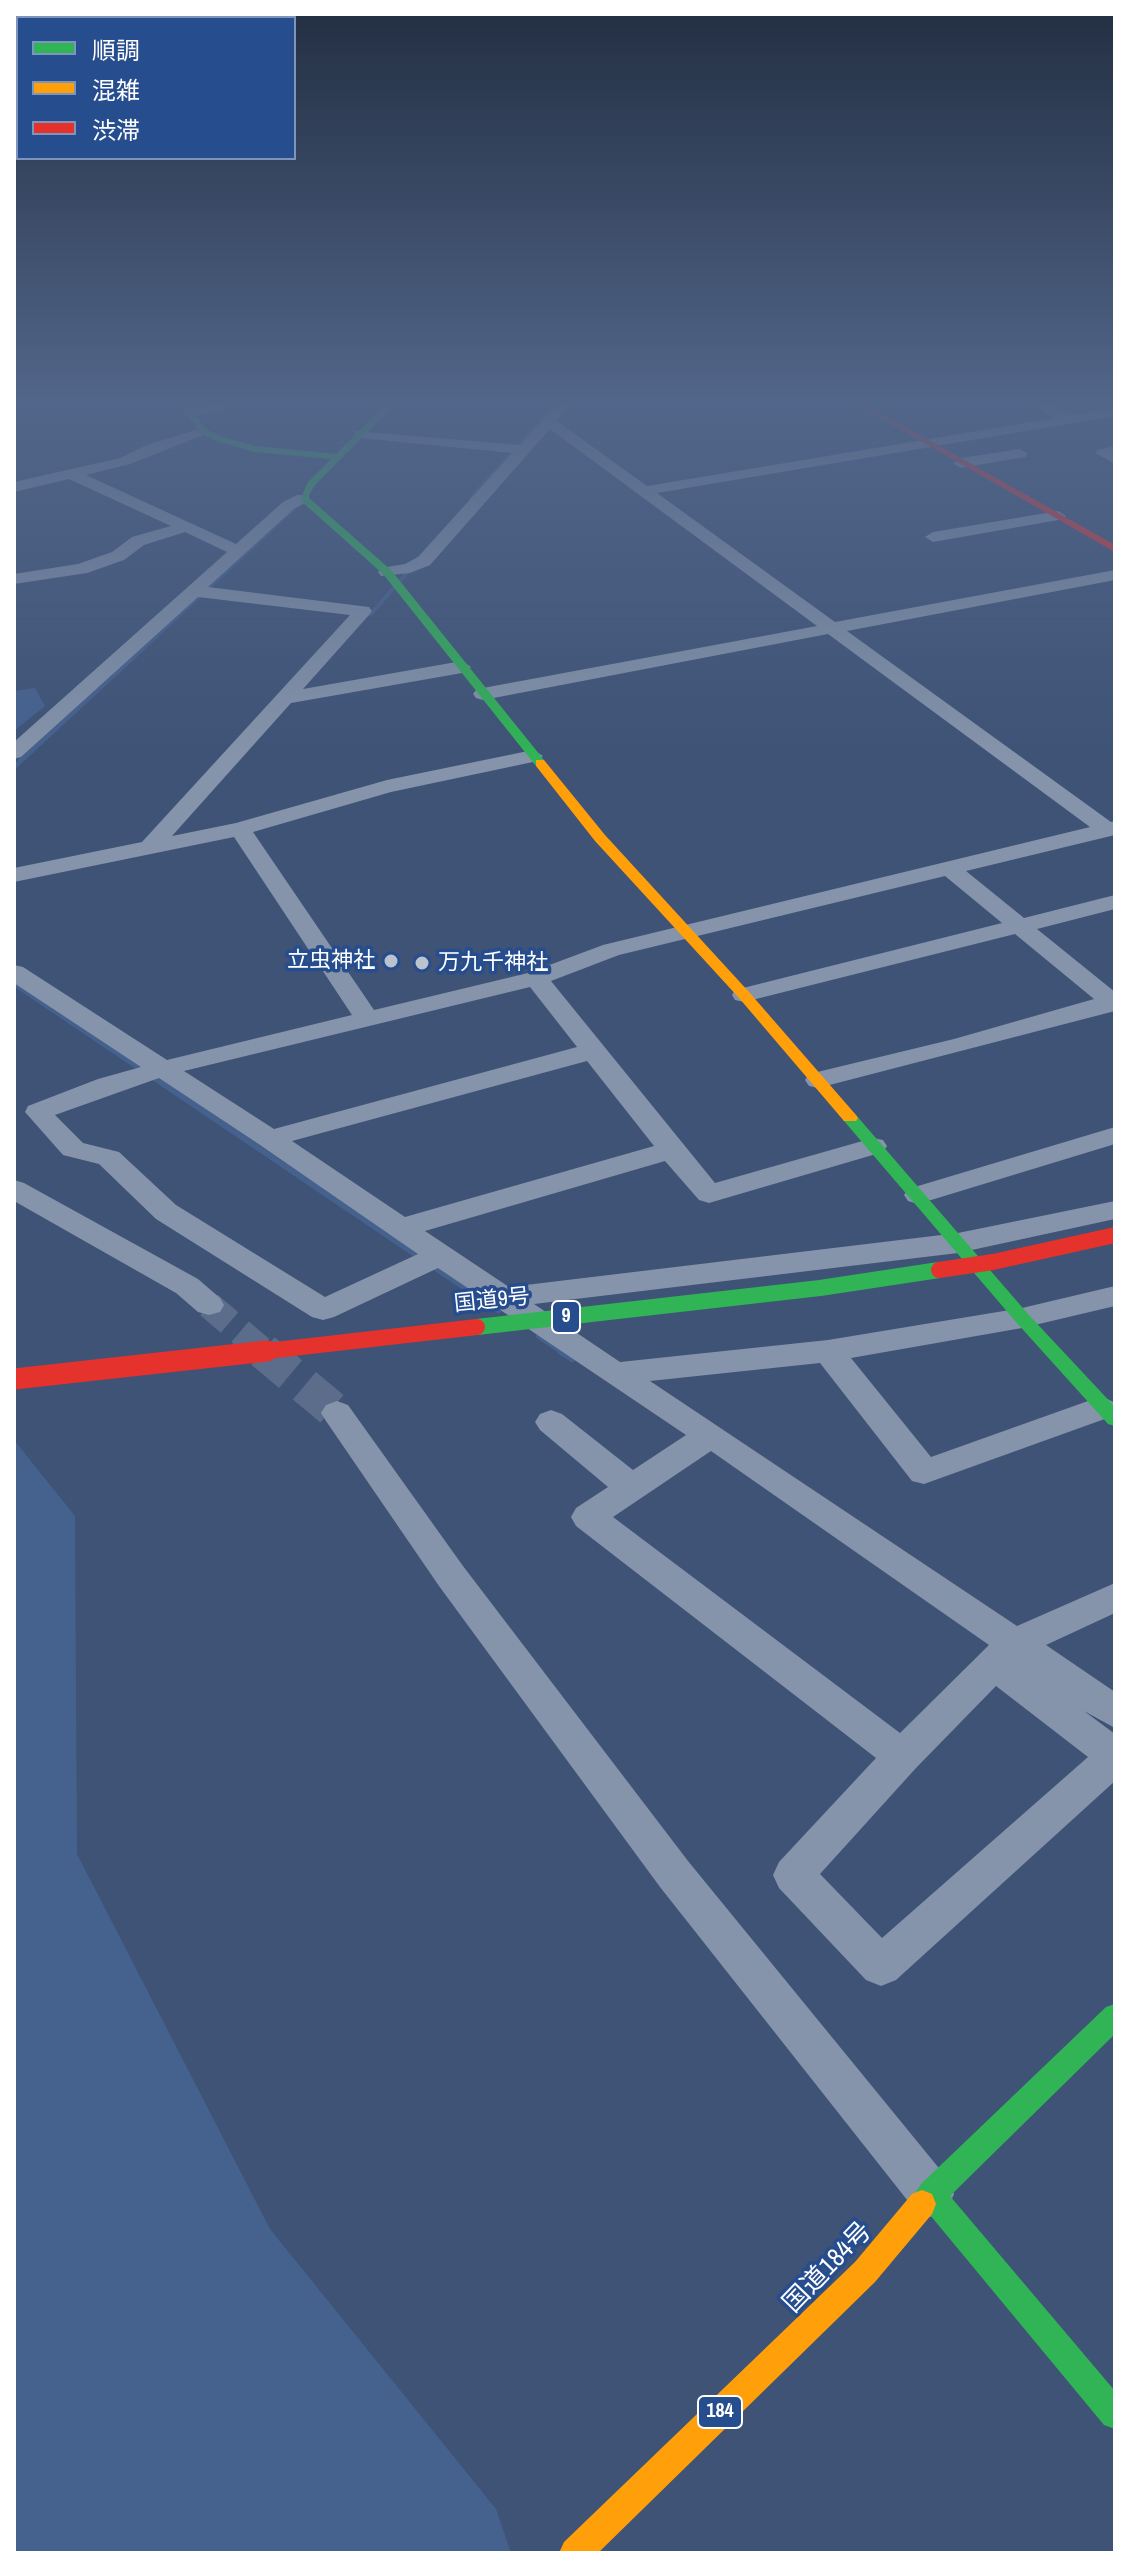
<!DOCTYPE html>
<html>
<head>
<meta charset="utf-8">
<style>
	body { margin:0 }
	#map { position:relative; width:1129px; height:2567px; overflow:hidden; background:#3e5376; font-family:"Archivo Narrow","Noto Sans JP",sans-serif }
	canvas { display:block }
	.frame { position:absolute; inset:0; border:16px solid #fff; pointer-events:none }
	.legend { position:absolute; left:16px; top:16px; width:280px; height:144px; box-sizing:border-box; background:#264d8e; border:2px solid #7d94bb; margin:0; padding:10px 14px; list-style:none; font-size:24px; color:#fff }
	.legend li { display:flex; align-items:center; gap:16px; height:40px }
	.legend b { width:40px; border:2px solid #7d94bb }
</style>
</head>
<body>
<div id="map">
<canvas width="1129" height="2567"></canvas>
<div class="frame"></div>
<ul class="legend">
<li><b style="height:10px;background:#30b455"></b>順調</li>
<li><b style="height:10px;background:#ff9f0a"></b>混雑</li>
<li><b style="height:10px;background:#e5322d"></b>渋滞</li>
</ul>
</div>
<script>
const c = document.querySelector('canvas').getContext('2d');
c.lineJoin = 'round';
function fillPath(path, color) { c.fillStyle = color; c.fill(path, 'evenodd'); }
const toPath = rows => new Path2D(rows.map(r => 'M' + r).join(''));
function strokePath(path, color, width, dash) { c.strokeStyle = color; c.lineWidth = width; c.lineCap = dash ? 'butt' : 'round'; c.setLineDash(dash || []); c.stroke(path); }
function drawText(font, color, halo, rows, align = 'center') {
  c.font = font + ' "Archivo Narrow","Noto Sans JP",sans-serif'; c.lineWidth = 7; c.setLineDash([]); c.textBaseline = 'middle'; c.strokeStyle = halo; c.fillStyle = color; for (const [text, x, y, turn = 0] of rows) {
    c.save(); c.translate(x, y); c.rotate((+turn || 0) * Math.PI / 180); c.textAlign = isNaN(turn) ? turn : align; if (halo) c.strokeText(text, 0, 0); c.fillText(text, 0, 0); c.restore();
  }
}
const water = toPath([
	[35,688,45,706,14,731,14,691],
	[14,1440,75,1516,77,1854,270,2229,496,2509,511,2553,14,2553]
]);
const streamFar3 = toPath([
	[471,498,560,398],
	[360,613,371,614,411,568],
	[155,637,300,503]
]);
const streamFar2 = toPath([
	[14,767,157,635]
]);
const streamFar1 = toPath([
	[14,983,498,1310],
	[539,1336,564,1353]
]);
const stream = toPath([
	[561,1351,572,1358]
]);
const streetTunnelFar1 = toPath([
	[209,1305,265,1353]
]);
const streetTunnel = toPath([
	[263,1351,337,1413]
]);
const street = toPath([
	[239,398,265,398,190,417,183,413,185,410,239,398],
	[562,398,577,398,557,421,647,486,1055,418,1019,398,1037,398,1072,415,1115,408,1115,416,657,493,835,622,1115,570,1115,580,847,631,1111,822,1115,821,1115,835,966,871,1024,918,1115,895,1115,909,1037,929,1115,992,1115,1011,818,1088,809,1086,805,1080,809,1074,954,1039,1094,999,1015,934,744,1002,735,1000,732,995,735,990,1002,923,945,876,619,955,551,981,715,1183,873,1138,883,1140,887,1146,883,1152,709,1203,699,1200,665,1161,425,1231,509,1287,958,1233,1115,1201,1115,1219,958,1253,534,1304,620,1362,828,1340,1022,1308,1115,1286,1115,1306,1022,1328,851,1358,931,1457,1102,1396,1115,1403,1113,1416,924,1484,912,1481,820,1363,650,1381,1017,1626,1115,1583,1115,1613,1046,1645,1115,1692,1115,1728,1084,1711,1115,1734,1115,1781,896,1980,881,1986,866,1980,779,1888,773,1875,779,1862,876,1758,576,1526,571,1517,576,1508,608,1487,540,1430,535,1422,540,1414,551,1410,562,1414,633,1470,686,1435,438,1268,334,1317,323,1320,312,1317,156,1219,99,1164,63,1155,25,1112,28,1106,98,1079,141,1067,14,983,14,965,23,967,167,1060,352,1015,234,837,14,882,14,868,142,842,350,615,198,597,21,757,14,759,14,742,227,552,185,532,144,545,124,560,87,573,14,584,14,574,78,564,112,552,132,537,171,526,69,479,14,492,14,482,120,458,147,445,199,429,204,428,211,432,130,464,86,475,236,544,283,502,297,495,309,495,309,501,295,508,208,587,369,607,372,611,369,615,303,689,462,661,471,667,462,673,291,703,172,836,236,823,387,780,533,750,543,756,533,762,391,792,253,832,374,1010,528,973,603,945,1090,827,828,634,483,700,476,698,473,694,476,690,483,688,817,626,550,429,430,565,410,573,381,576,378,572,381,568,405,564,418,557,512,453,360,438,355,437,355,431,520,445,562,398],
	[530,987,577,1047,274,1129,184,1071,530,987],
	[587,1061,654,1146,405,1217,292,1141,587,1061],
	[159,1078,260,1145,418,1254,325,1297,176,1205,119,1152,83,1143,55,1115,159,1078],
	[711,1451,989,1645,900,1733,613,1517,711,1451],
	[996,1686,1088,1757,882,1938,820,1874,916,1768,996,1686],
	[1115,446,1115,464,1095,453,1098,450,1115,446],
	[1020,449,1028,454,1025,457,961,468,953,463,961,458,1020,449],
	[1058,511,1066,516,1064,519,933,542,925,537,933,532,1058,511],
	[1115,1127,1115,1144,918,1204,908,1201,904,1195,908,1189,1115,1127],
	[14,1180,24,1183,198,1279,220,1298,224,1305,220,1312,209,1315,198,1312,176,1293,14,1201,14,1180],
	[337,1401,348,1405,463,1566,688,1861,947,2178,954,2194,947,2210,931,2217,915,2210,660,1887,439,1586,326,1421,321,1413,326,1405,337,1401]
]);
const fast = toPath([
	[175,398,183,398,207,430,223,437,255,446,336,454,392,398,401,398,315,485,308,497,391,570,544,760,544,766,536,766,383,574,300,500,308,482,331,459,254,452,217,441,201,434,175,398],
	[850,1113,856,1115,1028,1314,1115,1407,1115,1426,1108,1424,1016,1322,844,1121,842,1118,844,1115,850,1113],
	[1115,2004,1115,2034,950,2196,1115,2391,1115,2429,1104,2425,930,2215,922,2218,912,2214,908,2204,921,2184,1106,2007,1115,2004]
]);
const slow = toPath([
	[536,760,544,760,605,835,749,992,856,1115,858,1118,856,1121,844,1121,739,998,595,841,536,766,536,760],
	[922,2190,932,2194,936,2204,932,2214,875,2282,598,2553,559,2553,564,2542,855,2262,912,2194,922,2190]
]);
const jam = toPath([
	[845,398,855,398,1115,545,1115,552,845,398]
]);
const fastBridge = toPath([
	[477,1327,820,1288,939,1270]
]);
const jamBridgeFar1 = toPath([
	[939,1270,993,1262,1115,1235],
	[249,1353,477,1327]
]);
const jamBridge = toPath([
	[14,1379,267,1351]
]);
const markers = [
	[391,961,8,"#bbc3cf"],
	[422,963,8,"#bbc3cf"]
];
const shields = [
	[566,1317,28],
	[720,2412,44]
];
const shieldNames = [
	["9",566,1317],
	["184",720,2412]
];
const poiNames = [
	["立虫神社",375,961],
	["万九千神社",438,963,"left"]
];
const streetNames = [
	["国道9号",492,1301,-6]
];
const nearStreetnames = [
	["国道184号",828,2268,-46]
];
fillPath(water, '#45618e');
strokePath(streamFar3, '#45618e', 4);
strokePath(streamFar2, '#45618e', 5);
strokePath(streamFar1, '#45618e', 6);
strokePath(stream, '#45618e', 8);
strokePath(streetTunnelFar1, '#5b6d8b', 27, [27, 14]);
strokePath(streetTunnel, '#5b6d8b', 36, [36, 18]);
fillPath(street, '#8594aa');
fillPath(fast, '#30b455');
fillPath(slow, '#ff9f0a');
fillPath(jam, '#e5322d');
strokePath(fastBridge, '#30b455', 16);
strokePath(jamBridgeFar1, '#e5322d', 16);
strokePath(jamBridge, '#e5322d', 21);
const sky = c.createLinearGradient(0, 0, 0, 757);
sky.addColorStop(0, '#222e41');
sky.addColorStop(0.53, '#52668a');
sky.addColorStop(1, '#52668a00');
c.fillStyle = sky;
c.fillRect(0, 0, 1129, 757);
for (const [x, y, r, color] of markers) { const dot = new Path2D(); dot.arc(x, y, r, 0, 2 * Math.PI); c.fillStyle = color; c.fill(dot); strokePath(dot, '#264d8e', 3); }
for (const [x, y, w] of shields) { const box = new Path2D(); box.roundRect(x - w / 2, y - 16, w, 32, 6); c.fillStyle = '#264d8e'; c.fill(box); strokePath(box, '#fff', 2); }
drawText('bold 20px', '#fff', null, shieldNames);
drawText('22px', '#fff', '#264d8e', poiNames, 'right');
drawText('22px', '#fff', '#264d8e', streetNames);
drawText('26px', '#fff', '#264d8e', nearStreetnames);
</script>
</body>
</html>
